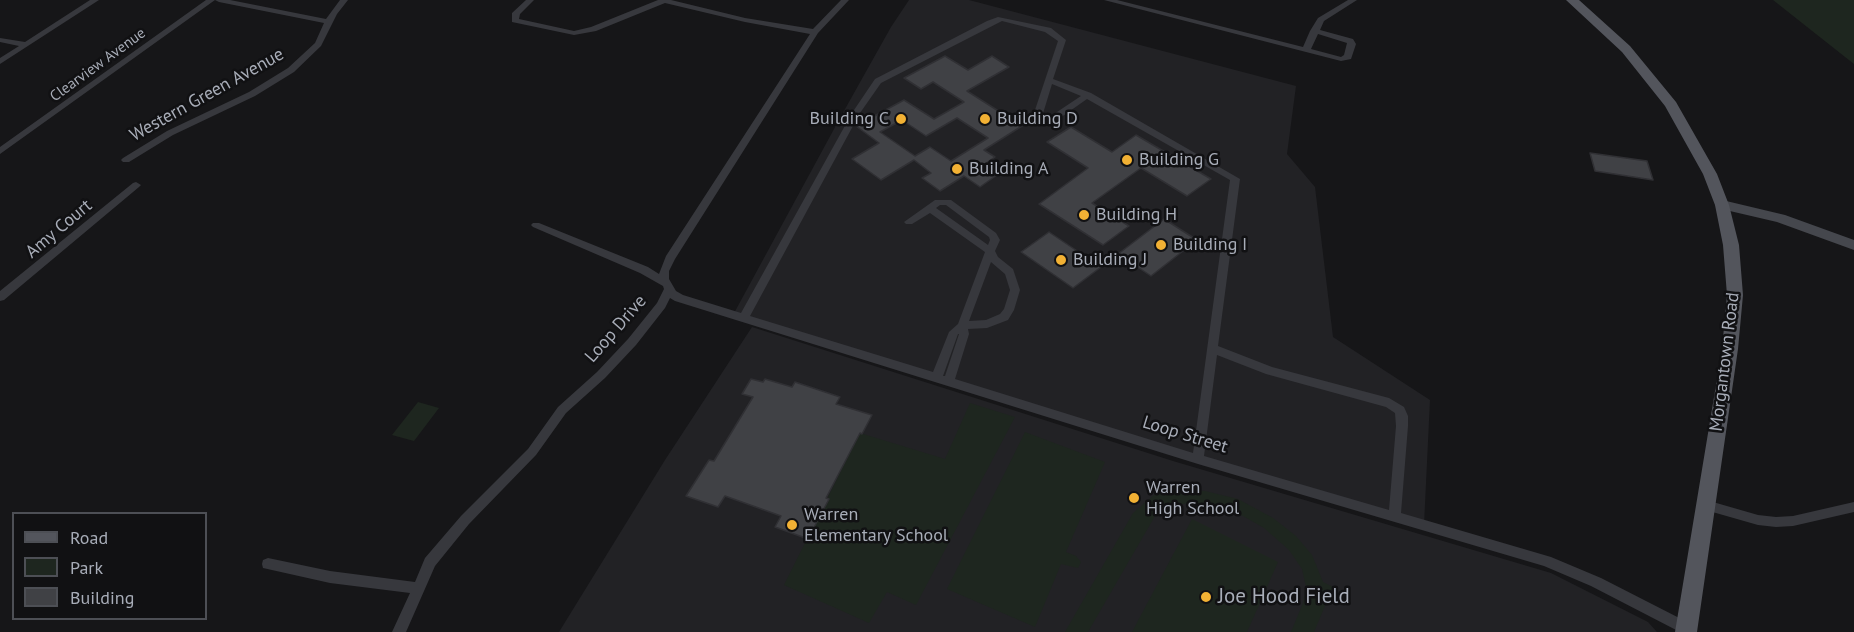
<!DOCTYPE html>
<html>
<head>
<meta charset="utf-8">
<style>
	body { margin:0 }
	#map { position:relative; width:1854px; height:632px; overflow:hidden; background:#161618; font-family:"PT Sans",sans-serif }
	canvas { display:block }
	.legend { position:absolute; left:12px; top:512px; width:195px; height:108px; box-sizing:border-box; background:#111113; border:2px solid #4d4f55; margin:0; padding:8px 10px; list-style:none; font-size:18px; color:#a8adb8 }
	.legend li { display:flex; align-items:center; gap:12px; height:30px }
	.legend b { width:30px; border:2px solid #4d4f55 }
</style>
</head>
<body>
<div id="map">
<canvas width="1854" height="632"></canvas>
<ul class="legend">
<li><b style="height:8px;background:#53555c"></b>Road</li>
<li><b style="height:16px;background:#1e261f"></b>Park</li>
<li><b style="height:16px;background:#404145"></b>Building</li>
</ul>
</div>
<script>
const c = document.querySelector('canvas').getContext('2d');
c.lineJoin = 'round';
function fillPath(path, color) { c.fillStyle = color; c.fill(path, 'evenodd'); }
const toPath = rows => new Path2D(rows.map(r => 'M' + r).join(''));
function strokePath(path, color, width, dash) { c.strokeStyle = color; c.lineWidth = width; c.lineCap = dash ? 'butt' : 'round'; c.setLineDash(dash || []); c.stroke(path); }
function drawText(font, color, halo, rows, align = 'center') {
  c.font = font + ' "PT Sans",sans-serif'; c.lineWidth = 5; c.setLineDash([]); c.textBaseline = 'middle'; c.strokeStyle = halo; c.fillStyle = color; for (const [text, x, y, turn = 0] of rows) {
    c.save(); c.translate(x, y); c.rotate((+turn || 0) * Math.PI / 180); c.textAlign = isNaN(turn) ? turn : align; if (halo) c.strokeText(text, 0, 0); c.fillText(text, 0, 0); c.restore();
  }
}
const built = toPath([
	[909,0,969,0,1296,86,1287,154,1315,187,1333,337,1430,400,1424,525,733,315,840,118,891,27],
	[752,327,1173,461,1551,573,1648,622,1657,632,559,632,665,460]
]);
const green = toPath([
	[1773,0,1854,0,1854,64,1840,53],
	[418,402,439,408,414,441,392,435],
	[970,403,1015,417,916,605,887,592,869,623,784,585,860,433,945,459],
	[1025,432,1105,462,1066,552,1076,556,1081,562,1078,568,1061,564,1035,627,947,589],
	[1172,489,1205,491,1238,499,1273,518,1296,536,1312,555,1323,582,1333,587,1314,632,1291,632,1303,603,1306,587,1302,569,1289,550,1264,528,1243,516,1212,506,1190,503,1170,506,1155,516,1088,632,1065,632,1133,513,1154,495],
	[1192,519,1278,562,1247,632,1132,632]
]);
const building = toPath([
	[945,56,968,70,992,56,1009,67,967,91,1022,126,984,150,995,157,982,166,997,175,980,187,964,176,940,191,922,178,931,173,914,160,881,180,852,159,879,143,856,126,904,100,934,119,964,102,933,82,921,89,904,78,945,56],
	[957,118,988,138,951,161,930,147,915,156,880,132,902,120,926,136,957,118],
	[1071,127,1112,152,1136,135,1211,179,1187,196,1141,168,1092,203,1129,226,1103,245,1039,204,1088,168,1047,142,1071,127],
	[1590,153,1647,161,1653,180,1595,171,1590,153],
	[1164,219,1197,240,1151,276,1118,254,1164,219],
	[1049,232,1101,267,1073,288,1021,252,1049,232],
	[751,379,763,382,765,379,792,387,795,382,840,397,836,404,872,415,862,434,860,433,826,498,829,499,808,539,775,527,781,516,725,496,718,507,686,496,709,460,714,461,753,397,742,394,751,379]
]);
const street = toPath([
	[90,0,99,0,0,64,0,58,19,46,0,42,0,38,25,42,90,0],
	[206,0,215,0,0,154,0,147,206,0],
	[215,0,230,0,326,19,340,0,348,0,337,14,321,46,294,72,255,96,173,135,129,162,123,162,121,160,123,158,167,131,249,92,288,68,315,43,324,23,219,2,215,0],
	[526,0,534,0,520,14,519,19,574,31,591,27,658,0,671,0,745,18,813,29,841,0,849,0,818,33,675,259,669,271,669,279,676,291,683,295,741,313,852,113,875,79,987,21,998,17,1051,28,1066,40,1053,79,1091,93,1240,179,1218,346,1272,367,1389,398,1404,407,1408,416,1408,426,1401,513,1551,557,1601,578,1691,624,1693,628,1691,632,1680,632,1591,586,1544,566,1198,464,675,301,670,298,665,308,636,345,605,378,566,413,536,455,469,524,435,566,406,632,392,632,410,593,330,583,263,568,262,564,263,560,268,558,330,571,415,582,425,558,461,516,528,449,558,407,597,372,628,339,657,303,664,289,663,286,640,273,533,227,531,225,533,223,539,223,648,267,659,274,666,256,810,34,745,22,665,3,596,31,574,35,512,22,512,13,526,0],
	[1002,21,1045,32,1058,41,1032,119,1035,124,1050,125,1087,99,1230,180,1193,453,955,379,969,334,968,329,987,328,1008,320,1014,310,1020,290,1013,269,998,257,995,251,1000,240,996,233,951,200,935,200,904,222,906,224,912,224,930,213,985,252,958,324,949,332,933,372,750,316,860,113,881,83,1002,21],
	[1052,84,1081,96,1045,120,1041,120,1052,84],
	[940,205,946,205,989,237,990,240,988,245,936,208,940,205],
	[991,262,1005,274,1010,290,1004,309,1000,314,986,320,969,321,991,262],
	[959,334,945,376,943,376,958,334,959,334],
	[1217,355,1266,374,1386,407,1395,413,1396,426,1389,510,1204,456,1217,355],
	[1104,0,1117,0,1303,47,1310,31,1318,18,1348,0,1357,0,1324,21,1320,30,1353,39,1356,44,1351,59,1341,61,1104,0],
	[1318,34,1347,43,1344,55,1341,57,1311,49,1318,34],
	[136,182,141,185,139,187,4,300,0,301,0,291,133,183,136,182],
	[1706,500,1758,515,1776,517,1793,516,1854,502,1854,512,1793,526,1776,527,1758,525,1702,509,1700,505,1702,501,1706,500]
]);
const secondary = toPath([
	[1722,200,1785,215,1854,240,1854,250,1777,222,1717,208,1715,205,1717,202,1722,200]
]);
const primary = toPath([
	[1566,0,1579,0,1630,46,1676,102,1717,174,1729,205,1739,245,1743,295,1738,349,1697,632,1675,632,1722,349,1727,295,1723,245,1715,205,1703,174,1665,106,1622,52,1566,0]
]);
const markers = [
	[901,119,6,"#f2b134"],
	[985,119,6,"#f2b134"],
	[1127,160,6,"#f2b134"],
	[957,169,6,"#f2b134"],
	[1084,215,6,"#f2b134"],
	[1161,245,6,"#f2b134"],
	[1061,260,6,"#f2b134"],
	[1134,498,6,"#f2b134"],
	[792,525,6,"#f2b134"],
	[1206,597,6,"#f2b134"]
];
const farStreetnames = [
	["Clearview Avenue",98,65,-36]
];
const streetNames = [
	["Western Green Avenue",207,95,-29],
	["Amy Court",59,229,-40],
	["Loop Drive",616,329,-49],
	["Morgantown Road",1725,362,-83],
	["Loop Street",1185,435,17]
];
const poiNames = [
	["Building C",889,119,"right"],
	["Building D",997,119],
	["Building G",1139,160],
	["Building A",969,169],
	["Building H",1096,215],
	["Building I",1173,245],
	["Building J",1073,260],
	["Warren",1146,488],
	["High School",1146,509],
	["Warren",804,515],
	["Elementary School",804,536]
];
const nearPoinames = [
	["Joe Hood Field",1218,597]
];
fillPath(built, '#222225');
fillPath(green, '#1e261f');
fillPath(building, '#404145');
strokePath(building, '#303034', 1.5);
fillPath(street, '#37383d');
fillPath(secondary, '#45474d');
fillPath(primary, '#53555c');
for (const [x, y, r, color] of markers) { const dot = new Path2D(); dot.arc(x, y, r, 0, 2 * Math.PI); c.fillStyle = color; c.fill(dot); strokePath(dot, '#111113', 2); }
drawText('15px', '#a8adb8', '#111113', farStreetnames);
drawText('18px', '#a8adb8', '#111113', streetNames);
drawText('18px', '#a8adb8', '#111113', poiNames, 'left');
drawText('21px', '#a8adb8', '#111113', nearPoinames, 'left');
</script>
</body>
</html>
